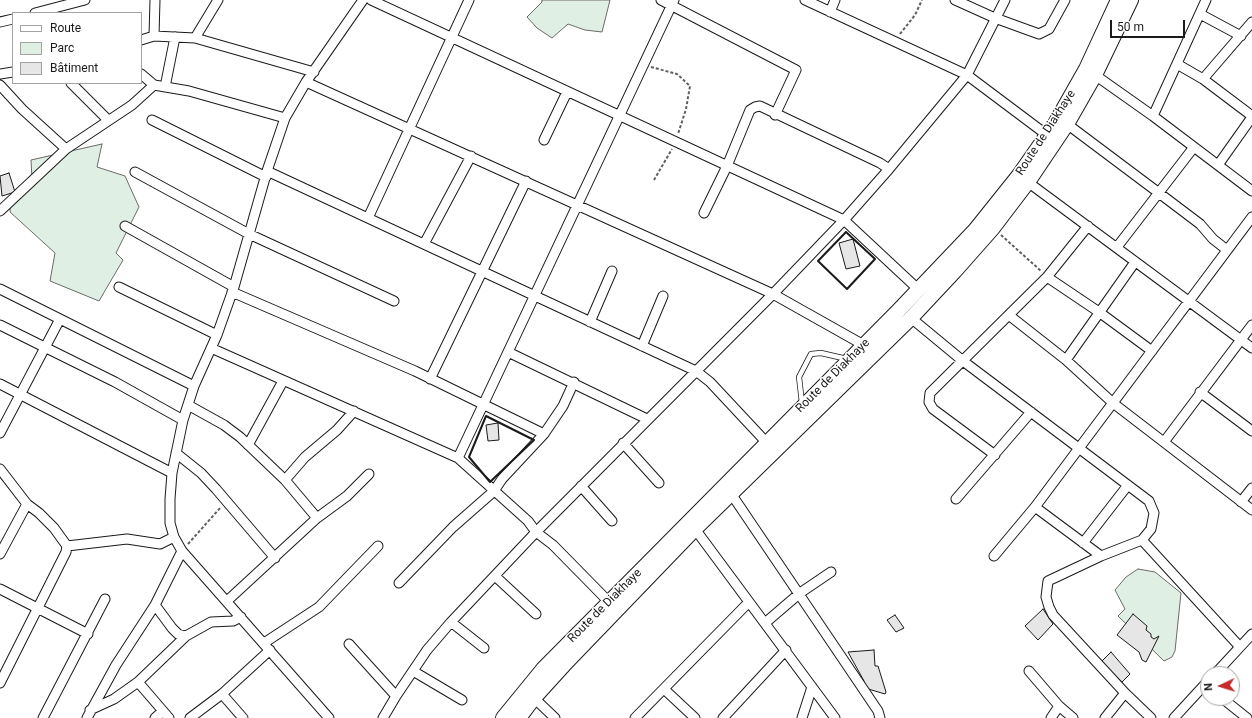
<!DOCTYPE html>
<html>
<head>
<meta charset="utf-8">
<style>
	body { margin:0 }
	#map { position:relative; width:1252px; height:718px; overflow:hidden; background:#fff; font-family:Roboto,sans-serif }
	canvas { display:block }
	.legend { position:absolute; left:12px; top:12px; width:130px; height:72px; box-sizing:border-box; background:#fff; border:1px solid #a3a3a3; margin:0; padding:5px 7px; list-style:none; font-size:12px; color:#1a1a1a }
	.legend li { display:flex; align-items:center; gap:8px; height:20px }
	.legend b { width:20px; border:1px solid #a3a3a3 }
	.north { position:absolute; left:1200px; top:666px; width:40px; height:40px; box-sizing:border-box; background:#fff; border:1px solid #a3a3a3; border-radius:50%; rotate:266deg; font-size:11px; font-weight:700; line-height:16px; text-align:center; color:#1a1a1a }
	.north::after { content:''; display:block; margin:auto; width:14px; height:18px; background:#c62828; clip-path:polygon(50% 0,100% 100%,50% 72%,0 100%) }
	.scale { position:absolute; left:1110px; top:20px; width:75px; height:18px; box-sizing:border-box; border:2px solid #1a1a1a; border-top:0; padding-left:5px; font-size:12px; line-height:14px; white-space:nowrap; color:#1a1a1a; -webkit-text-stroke:3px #fff; paint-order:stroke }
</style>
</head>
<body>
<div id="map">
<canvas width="1252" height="718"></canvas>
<ul class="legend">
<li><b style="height:5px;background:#fff"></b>Route</li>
<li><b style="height:11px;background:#e0efe3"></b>Parc</li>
<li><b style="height:11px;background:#e6e6e6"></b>Bâtiment</li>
</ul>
<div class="north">N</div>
<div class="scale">50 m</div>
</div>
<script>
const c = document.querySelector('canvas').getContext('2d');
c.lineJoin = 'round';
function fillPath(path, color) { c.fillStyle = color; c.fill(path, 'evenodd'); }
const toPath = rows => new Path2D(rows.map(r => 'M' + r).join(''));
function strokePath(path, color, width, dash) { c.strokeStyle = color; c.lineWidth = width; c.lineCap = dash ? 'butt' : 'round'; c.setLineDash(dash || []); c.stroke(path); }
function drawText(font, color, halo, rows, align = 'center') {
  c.font = font + ' Roboto,sans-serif'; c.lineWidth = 3; c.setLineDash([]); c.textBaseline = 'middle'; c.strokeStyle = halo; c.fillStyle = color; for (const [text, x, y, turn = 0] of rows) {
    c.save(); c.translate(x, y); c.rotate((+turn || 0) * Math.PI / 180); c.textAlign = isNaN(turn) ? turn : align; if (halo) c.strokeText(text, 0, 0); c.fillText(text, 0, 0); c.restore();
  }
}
const green = toPath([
	[542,0,610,0,602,32,585,30,568,24,552,38,537,28,527,17,542,2,542,0],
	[102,144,97,167,125,176,139,207,116,253,123,260,99,301,50,281,55,253,10,212,11,197,32,179,31,160,102,144],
	[1138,569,1155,572,1181,593,1175,651,1172,657,1164,661,1118,616,1125,609,1115,590,1126,577,1138,569]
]);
const building = toPath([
	[9,173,15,192,2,196,0,176,9,173],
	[853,239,860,266,846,269,839,243,853,239],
	[498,423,499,440,488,441,486,425,498,423],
	[1043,609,1053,624,1038,640,1025,626,1043,609],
	[1133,614,1147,626,1146,630,1151,634,1151,637,1154,639,1159,636,1146,662,1142,660,1139,652,1117,635,1133,614],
	[895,615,904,628,896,632,887,620,895,615],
	[874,650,875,666,878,666,886,692,885,694,865,688,864,681,848,652,874,650],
	[1111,652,1130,674,1122,682,1101,662,1111,652]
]);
const path = toPath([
	[900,34,915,15,922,0],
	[651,67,677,74,690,86,686,109,678,134],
	[654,180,672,149],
	[1001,235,1041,271],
	[188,544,221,507]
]);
const lane = toPath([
	[802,403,799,377,811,354,821,353,847,359]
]);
const street = toPath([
	[371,0,844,220,919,290],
	[661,0,796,70,775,115],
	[805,0,967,75,1047,135],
	[955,0,995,18,1039,34,1049,29,1065,0],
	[830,12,835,0],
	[35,13,85,0],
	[1200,14,1241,36],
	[0,22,13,19],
	[154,36,155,0],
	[195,38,218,0],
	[141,40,154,36,195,38,314,72],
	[1177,64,1203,79,1252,116],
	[0,74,13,72],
	[141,74,154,85,189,91,285,118],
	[1095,75,1153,116,1252,191],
	[1203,79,1252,22],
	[306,82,773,294,869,348],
	[71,83,108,120],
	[0,85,22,109,66,149,132,105,154,85],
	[165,87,175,37],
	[1153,116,1206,0],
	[152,120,266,177],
	[1067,124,1159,193,1200,224,1213,239,1227,250],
	[544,140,567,92],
	[1218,165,1252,117],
	[267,171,696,371,710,382,767,443],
	[135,172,249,234,394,301],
	[1025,180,1252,348],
	[0,211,66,149],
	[704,213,727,166,750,110,755,107,760,106,880,163,889,169],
	[368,218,469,0],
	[125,226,234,287],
	[424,244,471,156],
	[1117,247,1194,147],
	[1047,277,1099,312,1152,351],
	[119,287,217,335],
	[0,289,194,386],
	[232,292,415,371,544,434],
	[1010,316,1066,360,1113,403,1252,510],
	[911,318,963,361,1149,501,1154,513,1151,529,1142,540,1101,556,1048,581,1046,597,1049,607,1053,615,1125,693,1105,718],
	[590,322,612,271],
	[0,325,115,382,183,420],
	[642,346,663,296],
	[211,348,458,458,528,521,536,532,553,545,609,602],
	[508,352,647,419],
	[1066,360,1135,262],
	[430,379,526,181],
	[0,384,172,473],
	[1200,392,1252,431],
	[188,405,224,425,240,437,285,480,317,518],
	[0,433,60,319],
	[1164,442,1252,325],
	[623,443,659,483],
	[248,445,283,381],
	[176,453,201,473,216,489,275,558],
	[995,455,933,409,929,402,930,393,1047,277,1088,226],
	[458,458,674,0],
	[0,469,27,504,39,513,54,528,67,546,66,552,0,683],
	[285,480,305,457,337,430,354,411],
	[581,486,612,521],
	[732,495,878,711,880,718],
	[956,499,1031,412],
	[1241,502,1252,488],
	[1035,507,1101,556],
	[695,529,835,718],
	[1142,540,1240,647],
	[1083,543,1128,485],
	[67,546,127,539,160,544,174,537],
	[0,554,27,504],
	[994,556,1035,507,1252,217],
	[495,576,536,614],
	[399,583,453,527,494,491,502,479,544,434,563,406,574,382],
	[0,589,88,634],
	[227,601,317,518,347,496,369,474],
	[155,605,172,628,178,634,186,636],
	[451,622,484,648],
	[765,623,800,593,831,572],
	[264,643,319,607,378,546],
	[349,644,396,696],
	[413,671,462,700],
	[1029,671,1059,706,1073,718],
	[1215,674,1252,634],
	[138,682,169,718],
	[664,689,695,718],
	[1125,693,1151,718],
	[222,694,243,718],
	[534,698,555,718],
	[1222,698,1247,718],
	[90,710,114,699,138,682,186,636,211,622,233,621,241,617],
	[43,718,105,599],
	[87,718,116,665,155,605,182,551],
	[155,718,163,711],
	[190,718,222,694,270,650],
	[329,718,182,551,174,537,170,523,170,499,172,473,183,420,194,386,217,335,234,287,267,171,285,118,306,82,363,0],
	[383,718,396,696,427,650,451,622,536,532,773,294,844,220,889,169,967,75,1005,0],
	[635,718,749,602],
	[723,718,786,650],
	[802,718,812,687],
	[1051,718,1059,706],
	[1174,718,1208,681]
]);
const primary = toPath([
	[503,718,543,669,898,311,975,230,1019,175,1056,122,1086,69,1118,0],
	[519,718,534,698,564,665,695,529,911,318,955,271,993,228,1028,182,1067,124,1095,75,1131,0]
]);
const wall = toPath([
	[846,232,875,259,847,289,818,261,846,232],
	[486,416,534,440,490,482,469,457,486,416]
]);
const streetNames = [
	["Route de Diakhaye",1046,133,-57],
	["Route de Diakhaye",833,376,-45],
	["Route de Diakhaye",605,606,-45]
];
fillPath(green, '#e0efe3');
strokePath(green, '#6a6a6a', 1);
fillPath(building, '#e6e6e6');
strokePath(building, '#1a1a1a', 1);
strokePath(lane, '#1a1a1a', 6);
strokePath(street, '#1a1a1a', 11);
strokePath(primary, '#1a1a1a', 16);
strokePath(path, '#5f5f5f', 2, [3, 2]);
strokePath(lane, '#fff', 4.5);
strokePath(street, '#fff', 9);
strokePath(primary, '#fff', 14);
strokePath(wall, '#1a1a1a', 2);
drawText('12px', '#1a1a1a', '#fff', streetNames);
</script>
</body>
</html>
